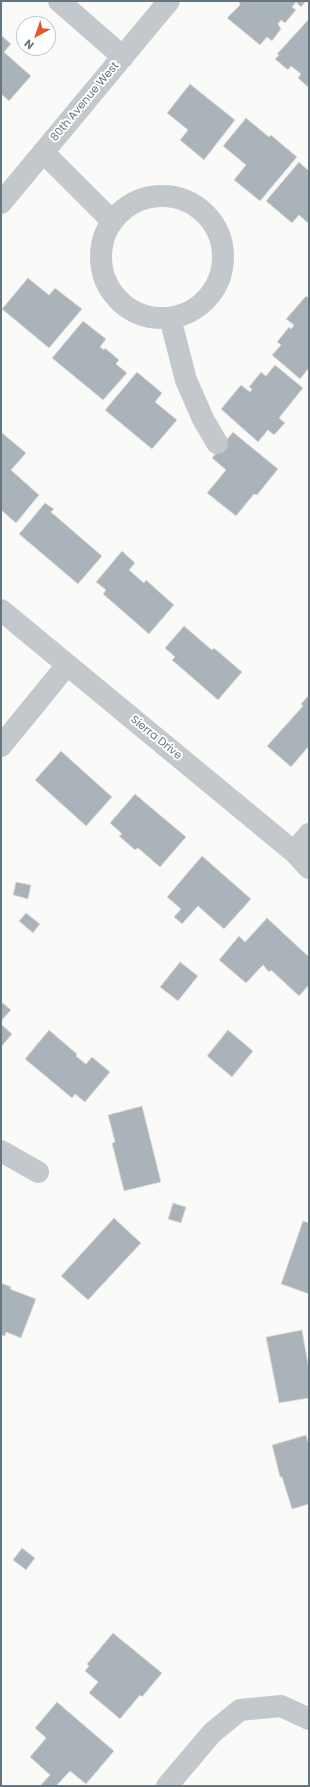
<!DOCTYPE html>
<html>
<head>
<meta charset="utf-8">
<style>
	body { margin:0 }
	#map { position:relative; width:310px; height:1787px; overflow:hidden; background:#fafaf8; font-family:Poppins,sans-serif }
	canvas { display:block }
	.frame { position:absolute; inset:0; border:2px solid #657683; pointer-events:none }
	.north { position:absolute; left:16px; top:16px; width:40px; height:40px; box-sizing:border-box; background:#fff; border:1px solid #c1c8cd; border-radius:50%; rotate:220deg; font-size:11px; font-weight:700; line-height:16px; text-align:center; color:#657683 }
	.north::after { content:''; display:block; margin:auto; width:14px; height:18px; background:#e4572e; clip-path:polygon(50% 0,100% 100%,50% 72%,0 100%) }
</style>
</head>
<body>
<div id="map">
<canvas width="310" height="1787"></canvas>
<div class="frame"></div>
<div class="north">N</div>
</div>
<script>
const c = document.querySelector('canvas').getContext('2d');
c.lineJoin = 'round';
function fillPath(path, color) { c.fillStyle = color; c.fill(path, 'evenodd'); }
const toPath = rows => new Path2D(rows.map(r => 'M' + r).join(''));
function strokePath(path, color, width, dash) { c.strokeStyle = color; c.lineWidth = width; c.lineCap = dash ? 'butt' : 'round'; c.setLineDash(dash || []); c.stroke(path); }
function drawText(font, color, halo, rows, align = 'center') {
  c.font = font + ' Poppins,sans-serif'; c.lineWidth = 4; c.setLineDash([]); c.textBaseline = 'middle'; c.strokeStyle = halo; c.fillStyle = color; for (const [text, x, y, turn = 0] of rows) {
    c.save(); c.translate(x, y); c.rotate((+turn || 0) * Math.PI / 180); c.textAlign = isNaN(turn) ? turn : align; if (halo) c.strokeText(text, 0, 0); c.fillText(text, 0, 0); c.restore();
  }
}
const building = toPath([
	[239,1,306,1,301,7,296,2,292,7,296,10,285,23,281,20,278,24,281,29,272,41,267,37,260,45,227,18,240,5,239,1],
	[309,19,309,88,298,78,301,74,291,66,288,70,275,59,279,55,277,54,309,19],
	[1,35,11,44,4,52,31,76,9,101,1,94,1,35],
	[190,84,235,120,204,160,180,140,188,130,167,113,190,84],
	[246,118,269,137,271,135,297,157,260,201,234,180,246,165,223,146,246,118],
	[299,162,309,171,309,224,299,215,292,223,266,201,299,162],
	[28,278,49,295,55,288,82,309,49,348,2,309,28,278],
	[306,296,309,298,309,368,300,379,272,355,281,345,277,342,289,327,291,329,294,325,286,319,306,296],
	[83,321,106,339,100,347,104,350,105,348,119,360,116,364,127,373,103,400,52,358,83,321],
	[275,365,303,388,279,418,285,423,274,435,268,430,258,442,221,409,241,385,250,392,252,389,249,387,261,372,266,376,275,365],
	[137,372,162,393,155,402,177,420,152,449,105,410,137,372],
	[1,432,26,453,11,470,39,495,16,523,1,510,1,432],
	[233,432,278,469,257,495,254,494,236,516,207,493,226,470,212,458,233,432],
	[45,503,54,509,51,512,102,556,78,584,19,534,45,503],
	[122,551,135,563,129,570,144,583,146,580,174,605,149,634,103,594,106,590,96,582,122,551],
	[184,626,212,650,214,648,242,672,218,700,172,660,175,657,165,648,184,626],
	[309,695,309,746,291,767,267,746,303,706,301,704,309,695],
	[61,751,112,797,86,826,35,780,61,751],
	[135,794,186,837,160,867,138,848,135,850,119,836,122,834,110,823,135,794],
	[202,856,251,899,224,929,198,906,182,924,174,917,181,909,167,897,202,856],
	[16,882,31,885,28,899,13,895,16,882],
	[26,913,40,924,33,933,19,921,26,913],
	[267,918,309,957,309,985,299,996,271,970,269,972,263,965,246,983,219,960,239,936,245,942,267,918],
	[180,962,198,976,178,1001,160,987,180,962],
	[3,1003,11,1010,1,1021,1,1005,3,1003],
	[1,1024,12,1034,1,1047,1,1024],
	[49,1030,77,1054,76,1056,86,1064,92,1057,110,1072,85,1102,75,1094,72,1098,25,1059,49,1030],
	[228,1030,253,1051,232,1077,207,1056,228,1030],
	[142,1106,161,1182,124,1191,112,1143,115,1142,108,1115,142,1106],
	[173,1203,186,1207,181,1223,168,1219,173,1203],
	[114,1218,141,1243,88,1300,61,1276,114,1218],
	[303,1221,309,1223,309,1294,281,1284,303,1221],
	[1,1283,11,1287,10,1289,36,1299,21,1338,6,1332,5,1336,1,1335,1,1283],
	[302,1330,309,1369,309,1398,279,1403,266,1337,302,1330],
	[306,1435,309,1445,309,1504,292,1509,282,1477,280,1477,272,1445,306,1435],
	[22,1548,35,1558,26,1570,13,1560,22,1548],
	[113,1633,162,1673,142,1697,140,1695,120,1719,89,1693,98,1682,85,1671,89,1666,87,1664,113,1633],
	[57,1702,114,1751,86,1784,70,1771,56,1786,40,1786,50,1775,30,1757,46,1738,35,1728,57,1702]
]);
const minor = toPath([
	[59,1,123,57],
	[43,152,112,221],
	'101 257a61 61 0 1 1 122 0a61 61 0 1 1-122 0Z',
	[1,203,169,1],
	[170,318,186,380,203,419,217,443],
	[1,610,294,852,309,868],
	[1,746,67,665],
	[294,852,309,834],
	[1,1151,38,1172],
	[167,1786,212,1733,240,1710,281,1706,309,1719]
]);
const streetNames = [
	["80th Avenue West",85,102,-50],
	["Sierra Drive",156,738,39]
];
fillPath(building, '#aab3b9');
strokePath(building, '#dcdcda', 1);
strokePath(minor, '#c3c8cc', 22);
drawText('11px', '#657683', '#fff', streetNames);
</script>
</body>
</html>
